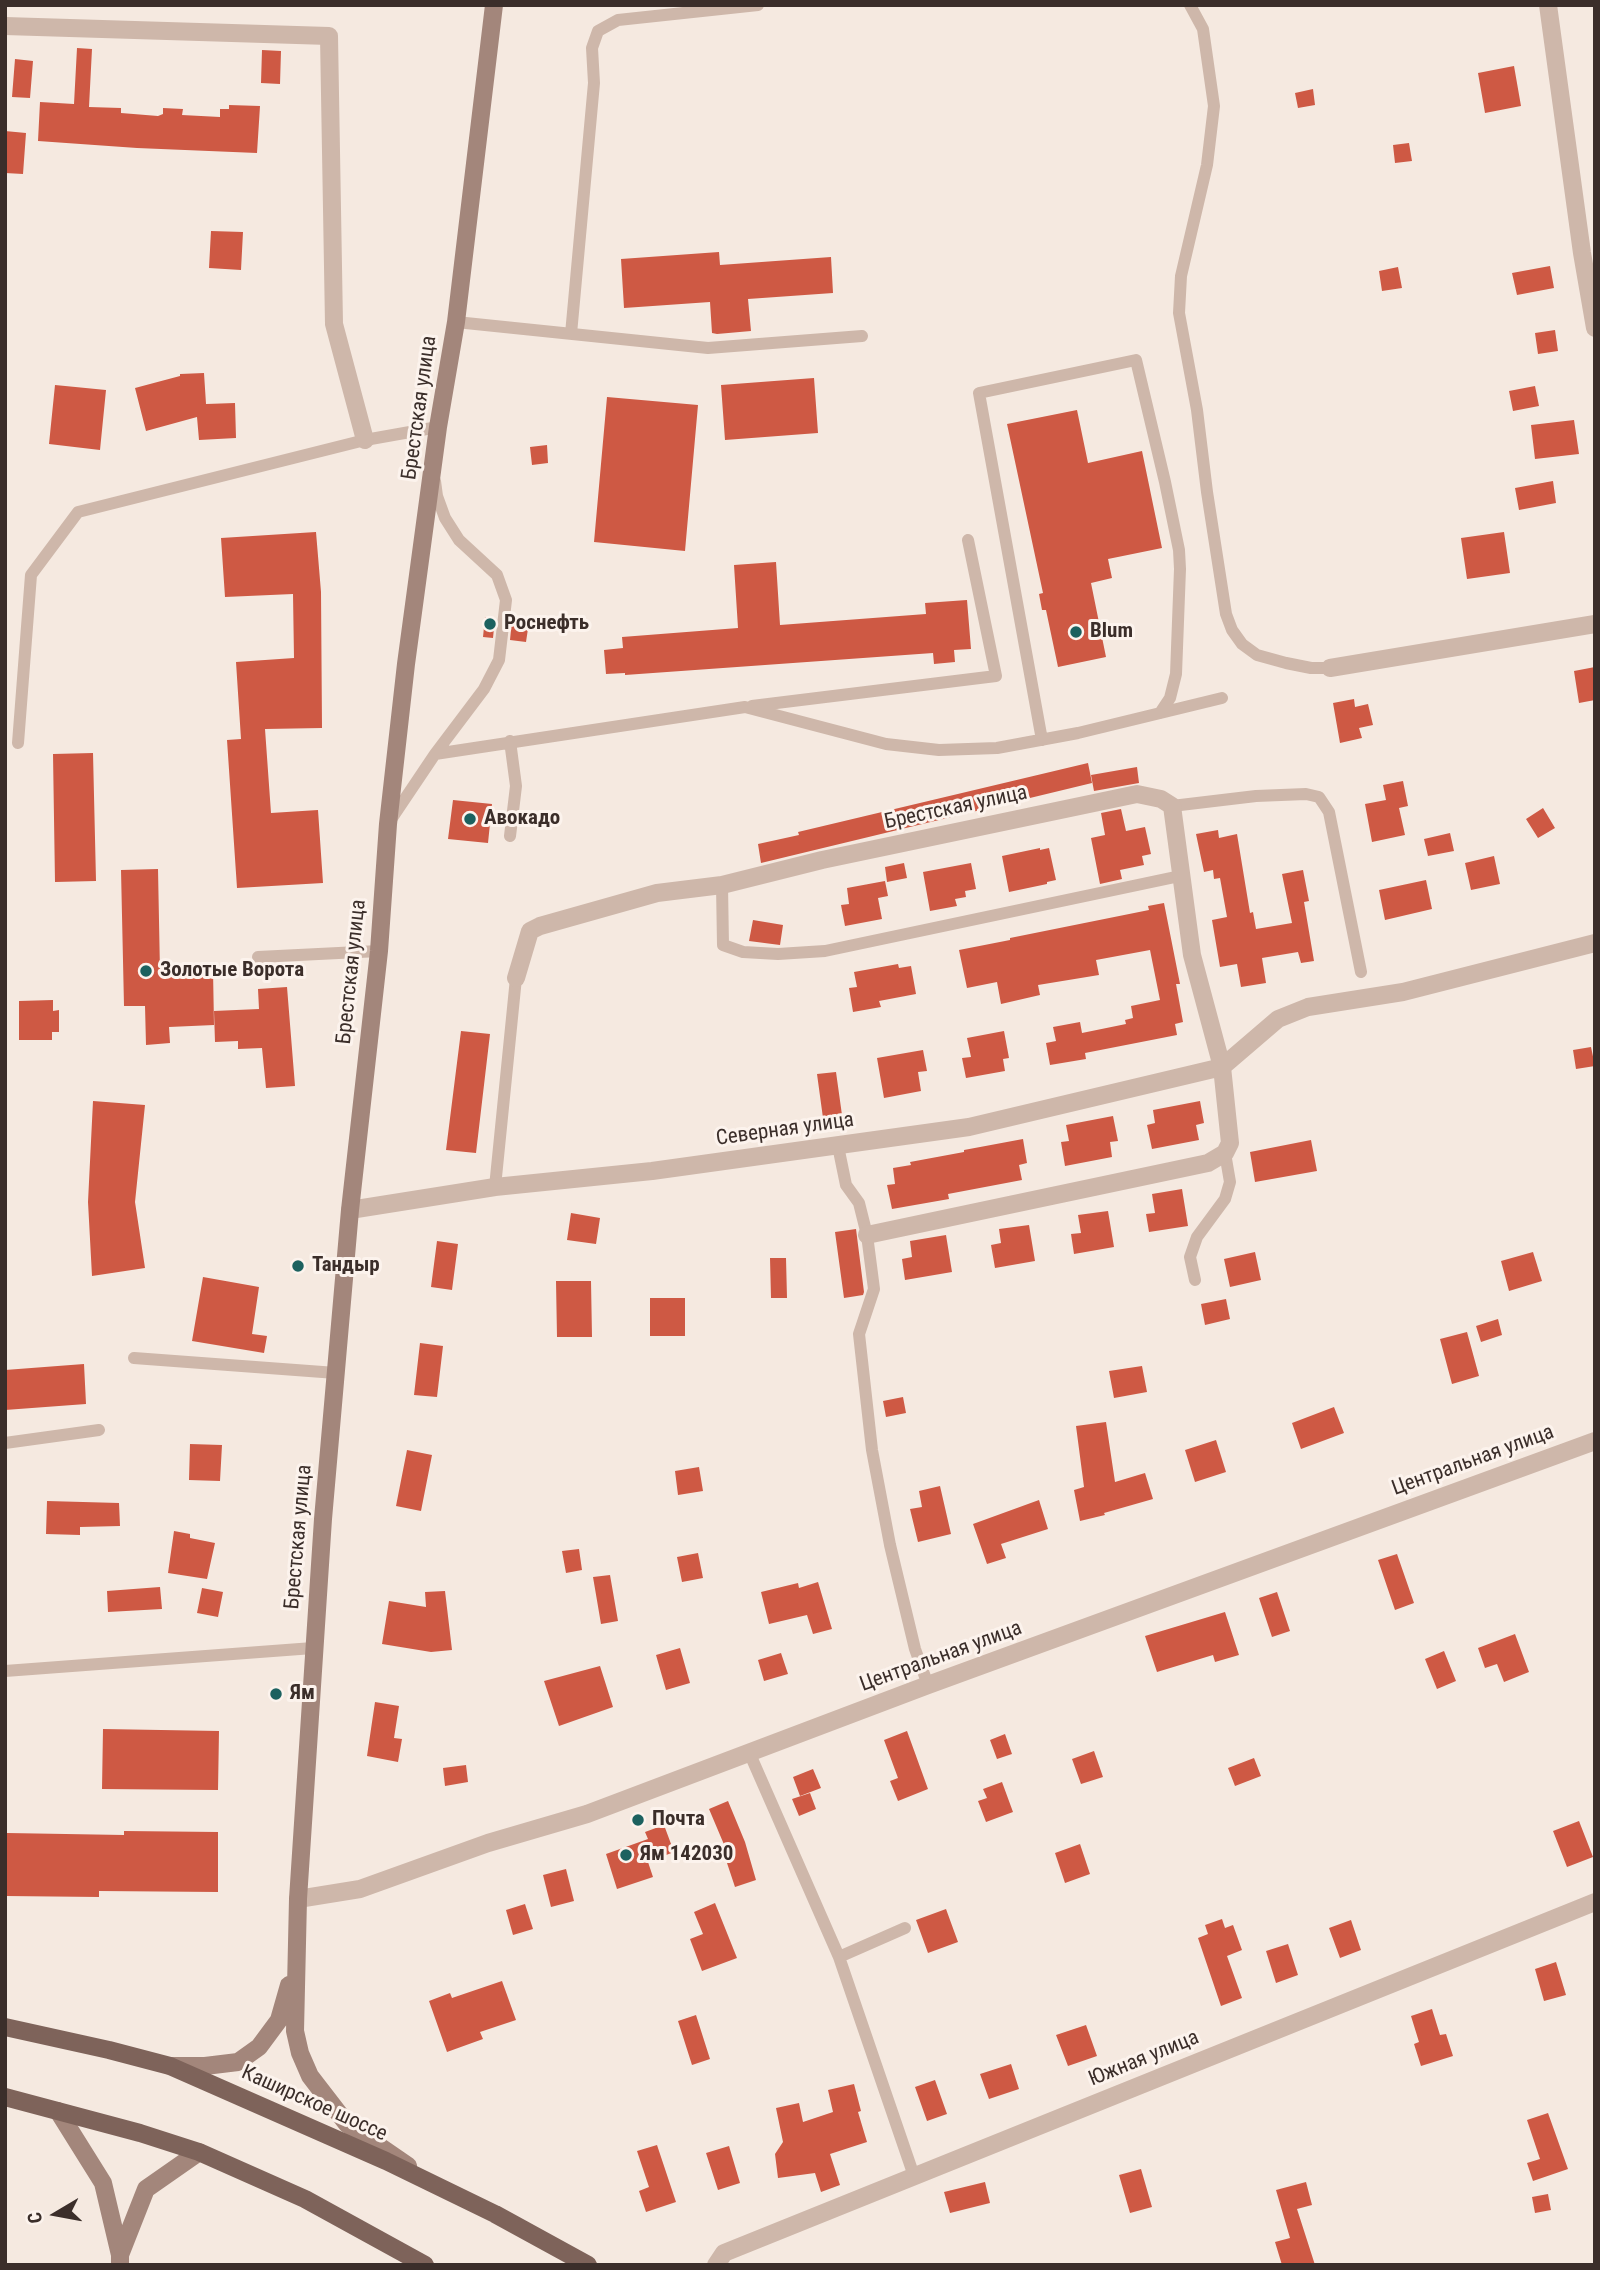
<!DOCTYPE html>
<html>
<head>
<meta charset="utf-8">
<style>
	body { margin:0 }
	#map { position:relative; width:1600px; height:2270px; overflow:hidden; background:#f5e9e0; font-family:"Roboto Condensed",sans-serif }
	canvas { display:block }
	.frame { position:absolute; inset:0; border:7px solid #3b2e2a; pointer-events:none }
	.north { position:absolute; left:21px; top:2179px; width:70px; height:70px; -webkit-text-stroke:5px #fcf3ed; paint-order:stroke; rotate:260deg; font-size:19px; font-weight:700; line-height:28px; text-align:center; color:#3b2e2a }
	.north::after { content:''; display:block; margin:auto; width:24px; height:32px; background:#3b2e2a; clip-path:polygon(50% 0,100% 100%,50% 72%,0 100%) }
</style>
</head>
<body>
<div id="map">
<canvas width="1600" height="2270"></canvas>
<div class="frame"></div>
<div class="north">С</div>
</div>
<script>
const c = document.querySelector('canvas').getContext('2d');
c.lineJoin = 'round';
function fillPath(path, color) { c.fillStyle = color; c.fill(path, 'evenodd'); }
const toPath = rows => new Path2D(rows.map(r => 'M' + r).join(''));
function strokePath(path, color, width, dash) { c.strokeStyle = color; c.lineWidth = width; c.lineCap = dash ? 'butt' : 'round'; c.setLineDash(dash || []); c.stroke(path); }
function drawText(font, color, halo, rows, align = 'center') {
  c.font = font + ' "Roboto Condensed",sans-serif'; c.lineWidth = 6; c.setLineDash([]); c.textBaseline = 'middle'; c.strokeStyle = halo; c.fillStyle = color; for (const [text, x, y, turn = 0] of rows) {
    c.save(); c.translate(x, y); c.rotate((+turn || 0) * Math.PI / 180); c.textAlign = isNaN(turn) ? turn : align; if (halo) c.strokeText(text, 0, 0); c.fillText(text, 0, 0); c.restore();
  }
}
const building = toPath([
	[77,48,92,49,89,107,121,108,121,113,158,116,163,114,163,108,183,109,182,115,220,117,220,109,229,109,229,105,260,106,257,153,137,148,38,141,40,102,74,104],
	[262,50,281,51,280,84,261,83],
	[15,59,33,61,30,98,12,97],
	[1514,66,1521,106,1485,113,1478,73],
	[1313,89,1315,105,1298,108,1295,93],
	[5,131,26,133,23,174,5,173],
	[1409,143,1412,161,1395,163,1393,145],
	[211,231,243,232,241,270,209,268],
	[719,252,720,265,831,257,833,293,748,299,751,331,717,334,712,333,710,302,624,308,621,259],
	[1550,266,1554,288,1517,295,1512,273],
	[1398,267,1402,288,1382,291,1379,271],
	[1555,330,1558,351,1538,354,1535,333],
	[204,373,206,404,235,403,236,438,199,440,197,417,146,431,135,388,180,376,180,374],
	[814,378,818,433,725,440,721,385],
	[55,385,106,390,100,450,49,444],
	[1535,386,1539,406,1513,411,1509,391],
	[607,397,698,405,685,551,594,542],
	[1077,410,1088,463,1142,451,1162,548,1108,559,1112,578,1091,583,1106,657,1058,667,1046,610,1042,610,1039,594,1043,593,1007,424],
	[1574,420,1579,454,1535,459,1531,425],
	[547,445,548,463,532,465,530,447],
	[1553,481,1556,503,1519,510,1515,488],
	[316,532,321,592,322,728,265,729,271,813,318,810,323,883,237,888,227,740,241,739,236,662,294,658,293,594,225,597,221,538],
	[1504,532,1510,573,1467,579,1461,538],
	[776,562,780,625,926,614,925,603,967,600,971,649,954,650,955,662,934,664,933,653,625,675,625,673,606,674,604,650,623,648,622,637,738,628,734,565],
	[485,617,495,618,493,638,483,637],
	[512,620,529,622,526,642,510,640],
	[1595,667,1595,700,1579,703,1574,671],
	[1354,699,1355,707,1368,704,1373,725,1359,728,1362,738,1340,743,1333,703],
	[93,753,96,881,55,882,53,754],
	[1088,763,1092,783,761,863,758,844,799,835,798,832],
	[1137,767,1139,783,1094,791,1091,775],
	[1403,781,1408,806,1399,808,1405,835,1372,842,1365,804,1386,800,1383,785],
	[453,800,492,804,488,843,448,839],
	[1543,808,1555,828,1538,838,1526,819],
	[1121,809,1126,831,1145,827,1151,854,1142,856,1144,865,1120,870,1122,879,1100,884,1091,838,1105,835,1101,813],
	[1218,830,1219,838,1237,834,1250,913,1253,912,1256,929,1292,923,1282,874,1303,870,1309,901,1304,902,1314,961,1301,963,1298,952,1262,958,1266,983,1241,987,1237,964,1220,967,1212,920,1227,917,1220,878,1214,879,1213,870,1204,872,1196,834],
	[1450,833,1454,851,1428,856,1424,839],
	[1040,848,1040,850,1049,848,1056,880,1047,882,1047,884,1009,892,1002,856],
	[1494,856,1500,884,1471,890,1465,863],
	[904,863,907,878,887,882,885,867],
	[971,863,976,889,965,891,966,897,955,899,957,906,930,911,923,872],
	[158,869,160,972,213,970,214,1025,169,1027,170,1043,146,1045,145,1006,124,1006,121,870],
	[1426,880,1432,909,1385,920,1379,890],
	[885,881,888,896,878,898,882,919,845,926,841,905,849,904,847,888],
	[1164,903,1180,984,1176,984,1183,1022,1175,1024,1177,1035,1085,1053,1086,1059,1050,1065,1046,1043,1056,1041,1053,1027,1080,1022,1082,1033,1126,1024,1125,1020,1133,1018,1131,1006,1160,1000,1150,950,1096,960,1099,975,1038,985,1040,995,1001,1004,997,982,967,988,959,950,1010,940,1010,938,1149,910,1148,906],
	[753,920,783,925,780,945,749,941],
	[898,964,899,968,911,966,916,994,879,1001,881,1007,853,1012,849,988,857,987,854,972],
	[287,987,295,1086,266,1088,262,1048,238,1049,238,1041,215,1042,214,1011,259,1009,258,989],
	[53,1000,53,1011,59,1010,59,1032,52,1032,52,1040,19,1040,19,1001],
	[461,1031,490,1034,476,1153,446,1150],
	[1004,1031,1009,1058,1003,1059,1005,1071,966,1078,962,1058,971,1057,967,1038],
	[1591,1047,1595,1066,1576,1069,1573,1050],
	[923,1050,927,1071,918,1072,921,1091,884,1098,877,1058],
	[836,1072,842,1115,823,1118,817,1074],
	[93,1101,145,1105,135,1202,145,1268,92,1276,88,1202],
	[1200,1101,1204,1123,1196,1125,1199,1140,1152,1149,1147,1125,1155,1123,1153,1110],
	[1113,1116,1118,1141,1110,1142,1112,1157,1065,1166,1061,1142,1069,1141,1066,1125],
	[1023,1139,1027,1163,1019,1165,1022,1180,948,1194,949,1199,892,1209,887,1185,895,1184,893,1168,911,1165,910,1162,964,1152,964,1150],
	[1311,1140,1317,1171,1255,1182,1250,1152],
	[1182,1189,1188,1226,1149,1232,1146,1214,1155,1213,1152,1194],
	[1108,1211,1114,1247,1074,1254,1071,1234,1081,1233,1078,1215],
	[571,1213,600,1218,596,1244,567,1240],
	[1029,1225,1035,1261,995,1268,991,1245,1001,1243,999,1229],
	[856,1229,864,1292,863,1295,844,1298,835,1232],
	[946,1235,952,1272,905,1280,902,1259,912,1257,910,1241],
	[437,1241,458,1244,452,1290,431,1287],
	[1255,1252,1261,1280,1230,1287,1224,1259],
	[1533,1252,1542,1281,1509,1291,1501,1261],
	[770,1258,786,1258,787,1298,771,1298],
	[203,1277,259,1287,252,1334,267,1336,264,1353,192,1341],
	[556,1281,591,1281,592,1337,557,1337],
	[650,1298,685,1298,685,1336,650,1336],
	[1226,1299,1230,1319,1205,1325,1201,1304],
	[1498,1319,1502,1335,1481,1342,1476,1326],
	[1467,1332,1479,1376,1452,1384,1440,1339],
	[420,1343,443,1346,437,1397,414,1395],
	[84,1364,86,1404,5,1410,5,1370],
	[1142,1366,1147,1392,1114,1398,1109,1371],
	[903,1397,906,1413,886,1417,883,1401],
	[1334,1407,1344,1433,1301,1449,1292,1423],
	[1106,1422,1115,1482,1145,1473,1153,1499,1104,1513,1105,1515,1080,1521,1074,1490,1084,1487,1076,1426],
	[1216,1440,1226,1472,1195,1482,1185,1450],
	[190,1444,222,1445,220,1481,189,1480],
	[407,1450,432,1455,421,1511,396,1506],
	[699,1467,703,1491,678,1495,675,1471],
	[940,1486,951,1534,918,1542,910,1509,922,1507,919,1491],
	[1039,1500,1048,1529,1001,1544,1006,1558,987,1564,973,1524],
	[47,1501,119,1503,120,1526,80,1527,80,1535,46,1534],
	[174,1531,190,1534,190,1538,215,1543,207,1579,168,1573],
	[579,1549,582,1570,566,1573,562,1551],
	[698,1553,703,1578,682,1582,677,1557],
	[1397,1554,1414,1603,1395,1610,1378,1560],
	[610,1575,618,1621,601,1624,593,1577],
	[818,1582,832,1629,813,1634,807,1615,769,1624,761,1592,798,1583,799,1588],
	[160,1587,162,1609,108,1612,107,1591],
	[202,1588,223,1592,218,1617,197,1613],
	[445,1591,452,1650,431,1652,382,1644,389,1601,426,1607,425,1592],
	[1277,1592,1290,1631,1272,1637,1259,1598],
	[1225,1612,1239,1655,1215,1662,1213,1655,1157,1672,1145,1636],
	[1515,1634,1529,1672,1504,1682,1497,1664,1485,1668,1478,1648],
	[680,1648,690,1683,666,1690,656,1655],
	[1444,1651,1456,1681,1437,1689,1425,1659],
	[781,1653,788,1674,764,1681,758,1660],
	[600,1666,613,1707,559,1726,544,1681],
	[375,1702,399,1706,394,1738,402,1739,398,1762,367,1756],
	[103,1729,219,1731,218,1790,102,1789],
	[907,1731,928,1789,898,1801,890,1781,898,1778,884,1740],
	[1005,1734,1012,1754,997,1759,990,1740],
	[1094,1751,1103,1777,1081,1784,1072,1759],
	[1254,1758,1261,1776,1235,1786,1228,1768],
	[466,1765,468,1782,445,1786,443,1768],
	[813,1769,821,1788,800,1796,793,1777],
	[1002,1782,1013,1812,986,1822,978,1801,987,1798,983,1789],
	[810,1793,816,1809,799,1816,792,1799],
	[728,1801,745,1842,756,1880,735,1887,727,1863,731,1861,709,1809],
	[1579,1821,1593,1857,1567,1867,1553,1831],
	[664,1825,674,1852,648,1862,653,1877,617,1889,606,1854,648,1839,645,1832],
	[124,1831,218,1832,218,1892,99,1891,99,1897,6,1896,7,1833,124,1835],
	[1080,1844,1090,1874,1065,1883,1055,1853],
	[566,1869,574,1901,551,1907,543,1875],
	[715,1903,737,1958,702,1971,690,1939,703,1934,694,1912],
	[525,1904,533,1929,513,1935,506,1910],
	[946,1909,958,1942,928,1953,916,1920],
	[1222,1919,1225,1928,1233,1925,1242,1950,1227,1956,1242,1998,1221,2006,1198,1938,1208,1934,1205,1925],
	[1351,1920,1361,1950,1340,1958,1329,1928],
	[1288,1944,1298,1975,1276,1983,1266,1951],
	[1556,1962,1566,1995,1544,2001,1535,1969],
	[502,1981,516,2020,480,2032,483,2039,447,2052,429,2001,450,1993,452,1998],
	[1432,2009,1440,2035,1446,2034,1453,2056,1421,2066,1414,2044,1419,2042,1411,2016],
	[696,2015,710,2059,692,2065,678,2021],
	[1086,2025,1097,2056,1068,2066,1056,2035],
	[1011,2064,1019,2089,989,2099,980,2074],
	[935,2080,947,2114,927,2121,915,2087],
	[854,2084,861,2111,858,2112,867,2142,830,2154,840,2185,821,2192,815,2173,778,2178,775,2154,783,2142,776,2108,799,2103,803,2122,833,2112,828,2090],
	[1548,2113,1568,2169,1533,2181,1527,2163,1540,2159,1527,2120],
	[657,2145,676,2202,646,2212,639,2191,649,2187,637,2151],
	[729,2146,740,2183,718,2190,706,2153],
	[1141,2169,1152,2207,1130,2213,1119,2175],
	[985,2182,990,2203,950,2213,944,2192],
	[1306,2182,1312,2205,1297,2209,1315,2265,1282,2265,1275,2242,1290,2238,1276,2190],
	[1548,2194,1551,2210,1535,2213,1532,2197]
]);
const lane = toPath([
	[1190,5,1203,29,1214,106,1207,165,1181,276,1179,313,1197,410,1207,492,1226,614,1232,630,1242,644,1257,655,1286,663,1311,668,1330,668],
	[456,322,708,348,862,336],
	[571,334,594,83,592,48,598,31,618,20,758,5],
	[752,706,996,676,968,540],
	[1042,740,979,393,1136,360,1165,482,1179,550,1180,569,1176,674,1170,698,1160,713],
	[510,741,516,786,510,836],
	[18,743,31,575,78,512,365,440,438,427],
	[435,754,745,707,886,744,939,750,997,748,1078,733,1222,698],
	[1172,806,1256,796,1306,794,1319,797,1329,812,1361,972],
	[390,821,435,754,484,689,499,660,506,600,497,575,459,540,445,518,437,496,435,481],
	[722,885,723,945,743,952,778,954,825,951,1180,876],
	[258,957,379,951],
	[838,1146,846,1185,859,1203,867,1235,874,1289,859,1334,872,1450,890,1545,915,1649,928,1685],
	[495,1187,516,978],
	[1195,1280,1190,1257,1197,1237,1225,1199,1230,1182,1225,1153],
	[134,1358,336,1373],
	[5,1443,99,1430],
	[5,1671,313,1648],
	[749,1752,839,1957,914,2176],
	[839,1957,905,1928]
]);
const street = toPath([
	[1548,5,1582,253,1595,328],
	[5,26,329,36,334,324,365,440],
	[1330,668,1595,624],
	[516,978,530,931,540,926,657,893,722,885,822,860,1137,794,1161,799,1172,806,1192,955,1222,1067,1230,1143,1225,1153,1208,1163,867,1235],
	[350,1210,495,1187,652,1171,969,1127,1222,1067,1278,1019,1308,1007,1403,992,1595,943],
	[298,1899,360,1889,488,1843,587,1814,928,1685,1595,1441],
	[716,2265,724,2253,1595,1902]
]);
const secondary = toPath([
	[170,2066,205,2066,238,2062,259,2047,279,2020,289,1985],
	[58,2111,103,2183,120,2255,120,2265],
	[408,2166,347,2124,310,2076,300,2053,295,2031,298,1899,323,1519,350,1210,379,951,388,824,406,664,438,427,456,322,494,5],
	[120,2255,146,2189,199,2152]
]);
const primary = toPath([
	[5,2027,109,2050,170,2066,386,2161,495,2214,588,2265],
	[5,2097,140,2133,199,2152,305,2199,425,2265]
]);
const markers = [
	[490,624,7,"#1c615f"],
	[1076,632,7,"#1c615f"],
	[470,819,7,"#1c615f"],
	[146,971,7,"#1c615f"],
	[298,1266,7,"#1c615f"],
	[276,1694,7,"#1c615f"],
	[638,1820,7,"#1c615f"],
	[626,1855,7,"#1c615f"]
];
const streetNames = [
	["Брестская улица",420,408,-82],
	["Брестская улица",956,808,-12],
	["Брестская улица",352,972,-84],
	["Северная улица",785,1130,-8],
	["Центральная улица",1473,1461,-20],
	["Брестская улица",299,1537,-85],
	["Центральная улица",941,1657,-20],
	["Южная улица",1144,2059,-22],
	["Каширское шоссе",314,2104,24]
];
const poiNames = [
	["Роснефть",504,624],
	["Blum",1090,632],
	["Авокадо",484,819],
	["Золотые Ворота",160,971],
	["Тандыр",312,1266],
	["Ям",290,1694],
	["Почта",652,1820],
	["Ям 142030",640,1855]
];
fillPath(building, '#ce5944');
strokePath(lane, '#ceb7aa', 12);
strokePath(street, '#ceb7aa', 18);
strokePath(secondary, '#a3867b', 18);
strokePath(primary, '#7e635a', 18);
for (const [x, y, r, color] of markers) { const dot = new Path2D(); dot.arc(x, y, r, 0, 2 * Math.PI); c.fillStyle = color; c.fill(dot); strokePath(dot, '#fcf3ed', 2.5); }
drawText('21px', '#3b2e2a', '#fcf3ed', streetNames);
drawText('bold 21px', '#3b2e2a', '#fcf3ed', poiNames, 'left');
</script>
</body>
</html>
